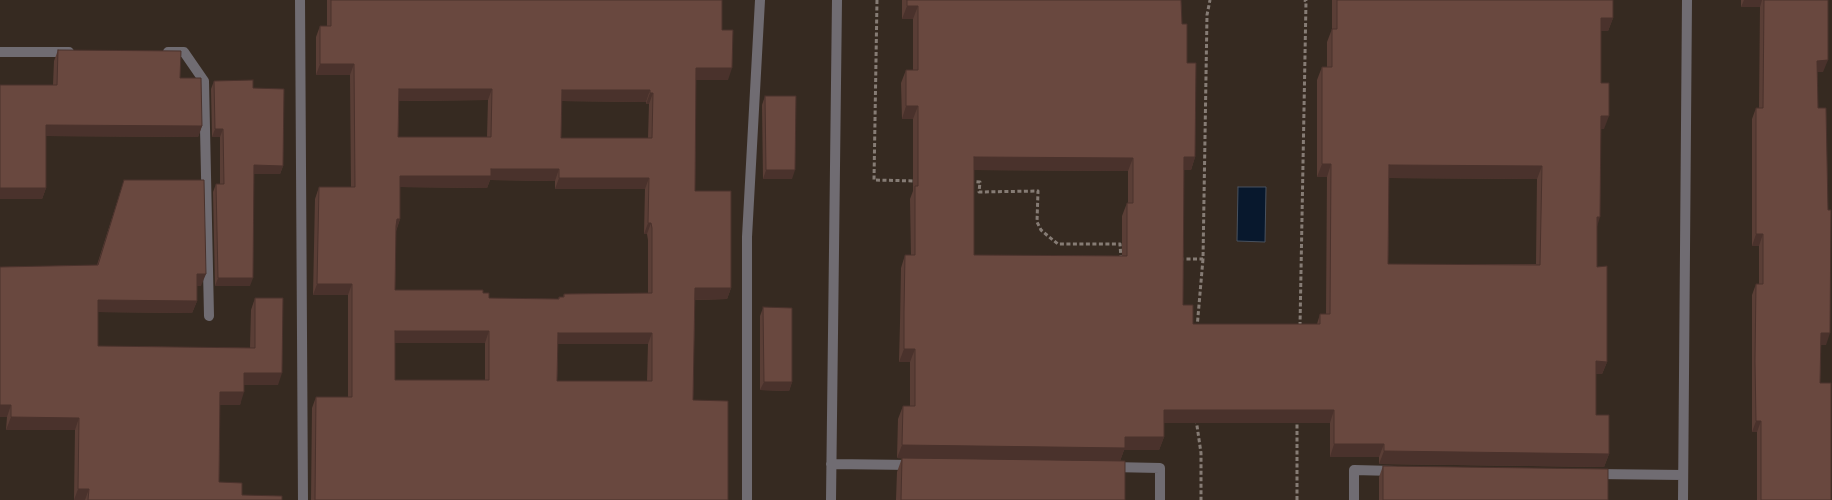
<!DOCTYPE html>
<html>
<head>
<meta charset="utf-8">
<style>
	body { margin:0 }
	canvas { display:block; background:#362a21 }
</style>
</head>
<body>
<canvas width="1832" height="500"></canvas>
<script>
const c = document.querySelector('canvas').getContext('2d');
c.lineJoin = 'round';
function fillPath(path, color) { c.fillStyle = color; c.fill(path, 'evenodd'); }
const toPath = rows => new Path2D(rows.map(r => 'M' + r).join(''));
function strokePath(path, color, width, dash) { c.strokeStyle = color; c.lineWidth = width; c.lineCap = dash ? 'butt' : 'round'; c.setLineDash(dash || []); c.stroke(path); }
const water = toPath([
	[1238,187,1266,187,1265,242,1237,241,1238,187]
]);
const path = toPath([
	[877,0,874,180,916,181],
	[970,181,980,182,979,192,1038,191,1037,222,1041,230,1048,236,1058,244,1120,244,1121,259],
	[1180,259,1203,259,1207,15,1210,0],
	[1300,326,1306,1,1304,0],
	[1197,328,1203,259],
	[1196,419,1201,453,1201,500],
	[1297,500,1297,424]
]);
const lane = toPath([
	[300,0,303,500],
	[0,52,69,52],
	[168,52,184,52,204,81,209,316],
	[831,464,912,465],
	[1111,467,1160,468,1160,500],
	[1596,474,1683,475],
	[747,500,747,237,760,0],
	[831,500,837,0],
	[1354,500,1354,470,1394,471],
	[1683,500,1687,0]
]);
const wall = toPath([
	[327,0,722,0,722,30,728,80,696,80,695,191,731,288,727,299,695,300,693,400,728,500,311,500,312,408,316,397,348,397,348,295,313,295,315,199,319,187,351,187,350,75,316,75,316,37,320,26,327,26],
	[488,100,487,137,398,137,399,101],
	[561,101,646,102,646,104,649,104,648,138,561,138],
	[490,180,555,181,555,189,645,189,644,234,647,234,648,240,648,293,564,294,563,297,559,297,558,299,489,298,483,293,395,290,396,231,400,219,400,187,487,188],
	[395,343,485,343,485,380,395,380],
	[558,344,648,344,647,381,557,381],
	[902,0,1181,0,1182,24,1187,63,1195,157,1191,170,1184,170,1183,305,1193,324,1317,324,1320,314,1326,314,1327,177,1317,177,1317,80,1322,67,1327,67,1327,42,1332,29,1332,0,1613,0,1613,18,1608,31,1601,31,1601,83,1604,129,1601,129,1597,227,1597,267,1607,362,1602,374,1596,374,1596,415,1609,454,1604,467,1379,464,1379,457,1330,457,1330,423,1164,423,1164,437,1159,450,1124,450,1120,461,897,458,898,419,903,406,910,406,910,362,899,362,900,323,901,268,905,255,911,255,910,199,913,191,913,119,902,119,901,83,906,70,913,70,913,19,902,19],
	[974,170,1128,171,1128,203,1127,203,1122,216,1122,256,974,255],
	[1389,178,1537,179,1536,264,1388,264],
	[1741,0,1828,0,1823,72,1817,72,1826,345,1821,345,1820,383,1831,500,1757,500,1757,432,1752,432,1752,295,1756,284,1759,284,1759,246,1752,246,1752,119,1756,108,1759,108,1760,7,1741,7],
	[58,50,180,78,202,126,198,137,46,136,46,188,42,199,0,199,53,85,54,61],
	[214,81,253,88,283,166,280,174,254,174,250,286,215,286,213,192,216,184,220,184,220,137,212,137,211,89],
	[765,96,792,179,763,179,762,105],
	[124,180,201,286,197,286,197,301,192,313,98,312,98,346,250,348,251,310,255,298,278,385,244,385,240,405,220,405,219,482,242,495,282,500,74,500,75,430,6,430,7,417,0,417,0,267,97,265],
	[763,308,792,382,789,391,760,390,760,316],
	[902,458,1125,500,896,500,897,472],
	[1383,466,1608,500,1379,500,1379,477]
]);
const shadedWall = toPath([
	[1744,0,1762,0,1760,7,1741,7],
	[907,6,918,6,913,19,902,19],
	[1601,18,1613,18,1608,31,1596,31],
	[1828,60,1823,72,1813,72,1817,61],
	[320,64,354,64,350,75,316,75],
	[696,68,732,68,728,80,691,80],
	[399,89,492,89,488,100,395,101],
	[562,90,650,90,646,102,558,101],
	[650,93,653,93,649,104,646,104],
	[906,106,918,106,913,119,902,119],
	[1601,116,1609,116,1604,129,1596,129],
	[46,125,202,126,198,137,42,136],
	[215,129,223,129,220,137,212,137],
	[974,157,1133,158,1128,171,969,170],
	[1184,157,1195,157,1191,170,1180,170],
	[1322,164,1331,164,1327,177,1317,177],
	[254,165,283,166,280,174,251,174],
	[1389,165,1542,166,1537,179,1384,178],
	[491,169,559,169,555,181,490,180,487,188,396,187,400,176],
	[766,170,795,170,792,179,763,179],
	[559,178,649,178,645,189,555,189],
	[0,188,46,188,42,199,0,199],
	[1597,217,1600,217,1596,230],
	[397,219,400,219,396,231,393,231],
	[648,223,651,223,647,234,644,234],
	[1756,234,1763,234,1759,246,1752,246],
	[197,274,206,274,201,286,193,286],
	[218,278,253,278,250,286,215,286],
	[317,284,352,284,348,295,313,295],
	[695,288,731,288,727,299,690,300],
	[98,300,197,301,192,313,93,312],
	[395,331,489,331,485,343,391,343],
	[558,333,652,333,648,344,554,344],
	[1821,333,1830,333,1826,345,1817,345],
	[904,349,915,349,910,362,899,362],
	[1596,361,1607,362,1602,374,1592,374],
	[244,373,282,373,278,385,240,385],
	[764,382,792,382,789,391,760,390],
	[220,392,244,392,240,405,215,405],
	[0,405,11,405,7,417,0,417],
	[1164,410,1334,410,1330,423,1159,423],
	[11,417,79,418,75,430,6,430],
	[1756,421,1761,421,1757,432,1752,432],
	[1125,437,1164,437,1159,450,1124,450,1120,461,897,458,902,445],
	[1334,444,1384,444,1379,457,1330,457],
	[1384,451,1609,454,1604,467,1379,464],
	[78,489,89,489,85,500,74,500]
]);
const building = toPath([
	[331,0,722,0,722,30,733,30,732,68,696,68,695,191,731,191,731,288,695,288,693,400,728,401,728,500,315,500,316,397,352,397,352,284,317,284,319,187,355,187,354,64,320,64,320,26,331,26,331,0],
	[399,89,492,89,491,137,398,137,399,89],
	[562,90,650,90,650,93,653,93,652,138,561,138,562,90],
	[491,169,559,169,559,178,649,178,648,223,651,223,652,228,652,293,564,294,564,297,559,297,559,299,489,298,489,293,483,293,483,290,395,290,396,226,397,219,400,219,400,176,491,176,491,169],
	[395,331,489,331,489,380,395,380,395,331],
	[558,333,652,333,652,381,557,381,558,333],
	[907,0,1181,0,1182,24,1187,24,1187,63,1196,63,1195,157,1184,157,1183,305,1193,305,1193,324,1320,324,1320,314,1330,314,1331,164,1322,164,1322,67,1332,67,1332,29,1337,29,1337,0,1613,0,1613,18,1601,18,1601,83,1609,83,1609,116,1601,116,1600,217,1597,217,1597,267,1607,266,1607,362,1596,361,1596,415,1609,415,1609,454,1384,451,1384,444,1334,444,1334,410,1164,410,1164,437,1125,437,1125,448,902,445,903,406,915,406,915,349,904,349,904,311,905,255,915,255,915,186,918,186,918,106,906,106,906,70,918,70,918,6,907,6,907,0],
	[974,157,1133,158,1133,203,1127,203,1127,256,974,255,974,157],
	[1389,165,1542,166,1540,265,1388,264,1389,165],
	[1764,0,1828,0,1828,60,1817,61,1818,108,1826,108,1828,210,1831,210,1830,333,1821,333,1820,383,1831,383,1831,500,1761,500,1761,421,1756,421,1755,361,1756,284,1763,284,1763,234,1756,234,1756,108,1763,108,1764,0],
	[58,50,181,51,180,78,201,78,202,126,46,125,46,188,0,188,0,85,57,85,58,50],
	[253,80,253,88,284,89,283,166,254,165,253,278,218,278,216,184,224,184,223,129,215,129,214,81,253,80],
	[765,96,796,96,795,170,766,170,765,96],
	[124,180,204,180,206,274,197,274,197,301,98,300,98,346,255,348,255,298,283,298,282,373,244,373,244,392,220,392,219,482,242,483,242,495,282,496,282,500,88,500,89,489,78,489,79,418,11,417,11,405,0,405,0,267,98,265,124,180],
	[763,307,792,308,792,382,764,382,763,307],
	[902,458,1125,461,1125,500,901,500,902,458],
	[1383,466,1608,469,1608,500,1383,500,1383,466]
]);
fillPath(water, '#08182d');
strokePath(water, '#48515e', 1);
strokePath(path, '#867c75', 3, [4, 2.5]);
strokePath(lane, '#706c72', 10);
fillPath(wall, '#5a3e36');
fillPath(shadedWall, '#4a322c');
fillPath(building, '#69483f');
strokePath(building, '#4a322c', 1);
</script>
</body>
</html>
